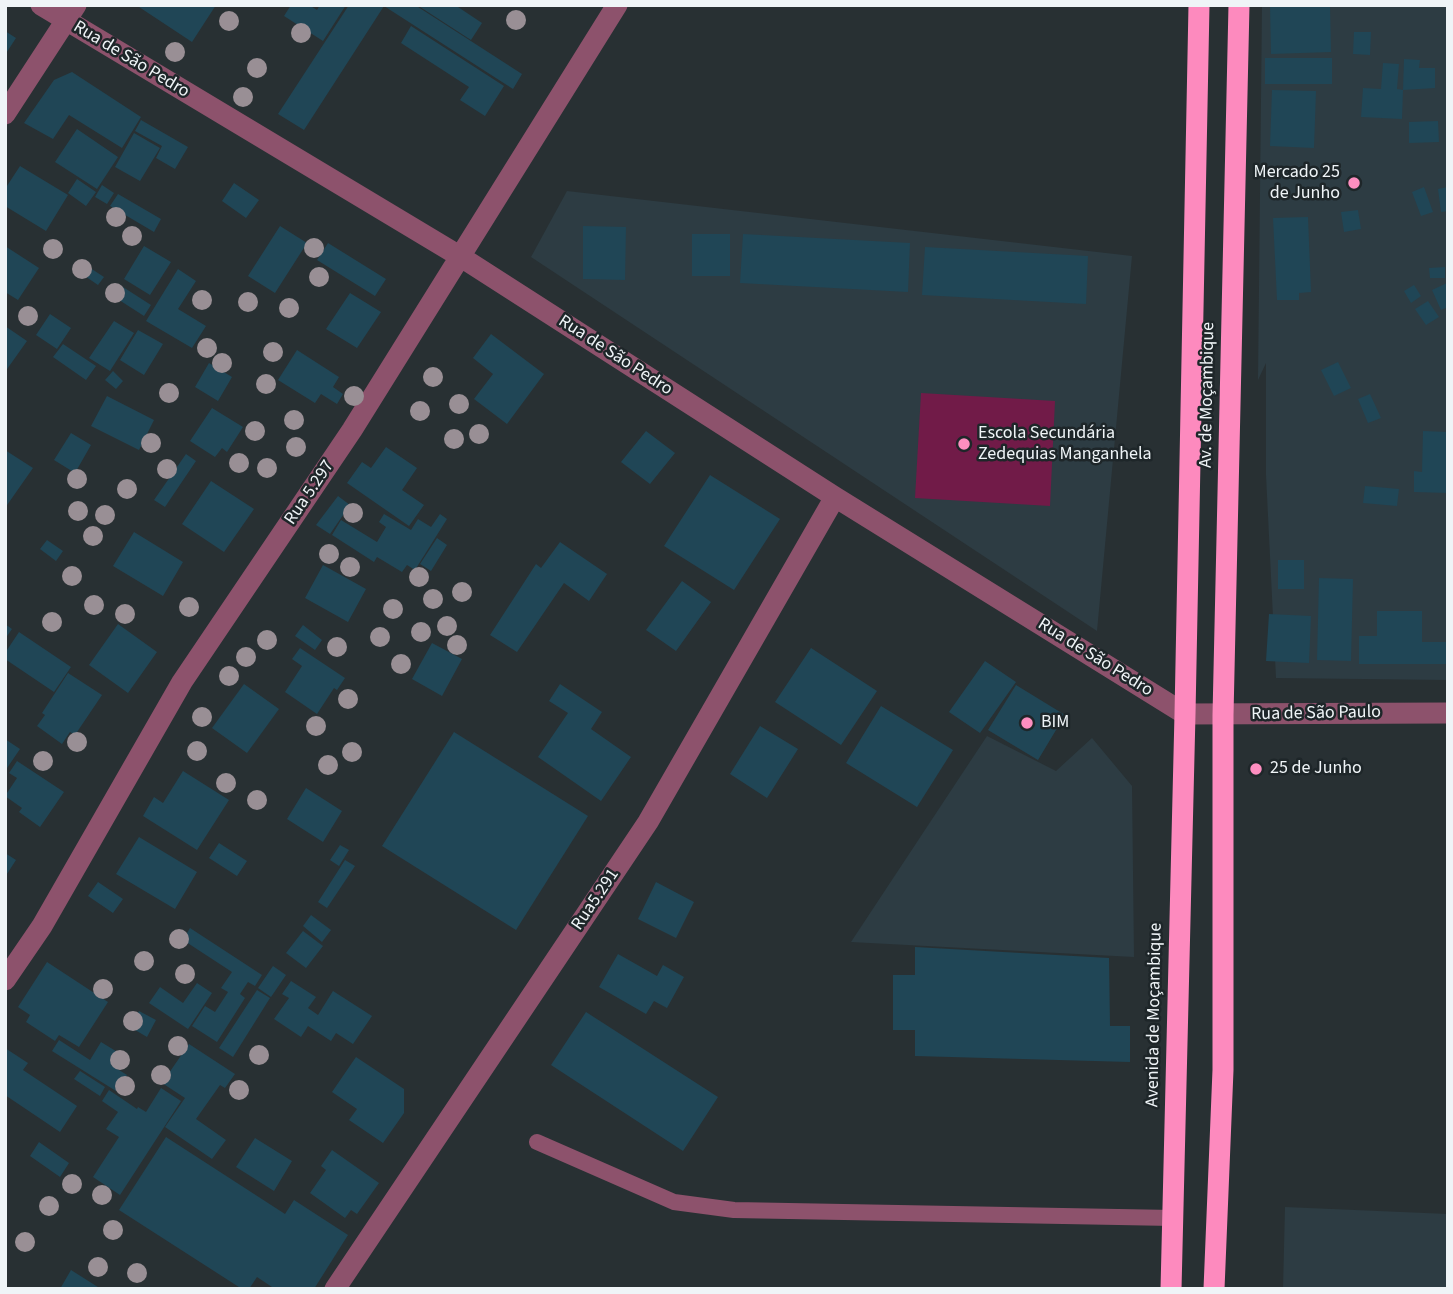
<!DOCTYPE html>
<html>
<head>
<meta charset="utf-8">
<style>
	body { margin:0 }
	#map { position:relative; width:1453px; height:1294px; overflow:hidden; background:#283033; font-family:"Source Sans 3",sans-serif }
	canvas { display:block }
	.frame { position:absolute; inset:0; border:7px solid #eff4f7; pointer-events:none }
</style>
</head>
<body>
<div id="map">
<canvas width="1453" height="1294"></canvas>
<div class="frame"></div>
</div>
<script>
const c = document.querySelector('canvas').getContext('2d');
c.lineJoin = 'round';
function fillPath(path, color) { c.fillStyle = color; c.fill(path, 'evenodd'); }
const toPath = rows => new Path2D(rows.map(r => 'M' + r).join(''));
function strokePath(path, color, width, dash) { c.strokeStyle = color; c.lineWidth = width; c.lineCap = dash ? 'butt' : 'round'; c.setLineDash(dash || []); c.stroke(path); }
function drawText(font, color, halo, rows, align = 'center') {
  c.font = font + ' "Source Sans 3",sans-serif'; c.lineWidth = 5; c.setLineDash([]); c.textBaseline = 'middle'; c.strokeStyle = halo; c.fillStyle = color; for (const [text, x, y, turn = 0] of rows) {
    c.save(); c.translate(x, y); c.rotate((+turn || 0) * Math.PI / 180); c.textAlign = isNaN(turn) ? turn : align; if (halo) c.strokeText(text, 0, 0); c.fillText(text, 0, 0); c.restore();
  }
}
const built = toPath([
	[1262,5,1448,5,1448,680,1276,678,1266,475,1266,363,1258,380],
	[567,191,1132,256,1097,631,531,257],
	[987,736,1056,771,1092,738,1132,786,1134,957,851,942],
	[1285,1207,1448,1214,1448,1289,1283,1289]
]);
const green = toPath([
	[921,393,1055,401,1050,506,915,498]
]);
const building = toPath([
	[136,5,216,5,192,42],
	[291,5,309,5,317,10,320,5,346,5,323,41,284,16],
	[349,5,415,5,522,74,513,89,384,6,304,130,278,114],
	[417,5,455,5,482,23,471,40],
	[1270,5,1330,5,1331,52,1271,54],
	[411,26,504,86,485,116,460,100,469,87,401,43],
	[5,31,16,38,5,55],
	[1354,32,1371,32,1370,55,1353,54],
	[1265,58,1332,58,1332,84,1265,84],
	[1404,59,1420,60,1419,68,1435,68,1435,88,1403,90],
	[1383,63,1399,64,1397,89,1403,90,1402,119,1361,117,1363,88,1381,89],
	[72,72,141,117,122,148,69,115,53,139,24,123,54,80],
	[1272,90,1316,91,1314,148,1270,146],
	[141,120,188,147,175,169,156,158,162,146,135,131],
	[1438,121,1439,142,1409,143,1409,122],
	[77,129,118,157,97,189,55,162],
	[134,133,160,148,140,181,115,167],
	[20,166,68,195,46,231,5,206,5,189],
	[77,179,96,192,86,206,68,193],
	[234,183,259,200,246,218,222,201],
	[102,185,114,193,107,204,95,197],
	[1424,187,1433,212,1421,216,1412,192],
	[1448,187,1448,211,1441,212,1438,189],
	[118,194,161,219,154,232,110,206],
	[1358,210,1361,229,1344,232,1341,212],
	[1308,217,1311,292,1299,293,1299,300,1277,300,1273,218],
	[280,226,307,243,275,293,248,276],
	[583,226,626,227,625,280,583,279],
	[692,234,730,234,730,276,692,276],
	[743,234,910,243,908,292,740,283],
	[328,243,386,279,375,296,317,260],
	[5,246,39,268,18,300,5,292],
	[144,246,171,262,150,295,124,279],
	[925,247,1088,256,1086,304,922,295],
	[81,262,104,277,98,285,76,270],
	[1445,267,1445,278,1430,278,1429,268],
	[178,269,196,281,178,309,206,326,192,348,146,321],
	[1447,283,1448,307,1441,310,1432,290],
	[1414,285,1421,296,1411,303,1404,291],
	[123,287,151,305,144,316,116,298],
	[350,293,381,312,357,348,326,329],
	[1428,301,1439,317,1426,325,1415,309],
	[50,314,71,328,57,349,36,335],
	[114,321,134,333,110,371,89,358],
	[5,326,27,341,5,372],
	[138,330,163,344,144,375,120,360],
	[491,334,544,374,507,424,474,399,493,374,473,358],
	[63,344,96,366,86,380,53,357],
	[297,350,339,377,333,387,343,394,337,404,321,394,315,403,278,380],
	[1338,362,1351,388,1334,396,1321,370],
	[209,363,232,377,218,401,195,387],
	[113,371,123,381,116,389,105,380],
	[1370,394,1381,418,1368,423,1358,399],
	[107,396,154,420,139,450,91,426],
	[212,408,243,427,227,452,222,448,215,457,190,441],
	[646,431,675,453,650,484,621,462],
	[1423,431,1448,432,1448,493,1414,492,1414,471,1422,472],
	[71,433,91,445,75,473,54,460],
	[386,447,417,468,402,490,424,505,409,526,347,483,362,462,371,468],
	[5,450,33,468,5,508],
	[186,454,196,461,165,507,154,500],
	[710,475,780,519,734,590,664,546],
	[211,481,254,509,224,552,182,524],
	[1365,486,1399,489,1397,506,1363,503],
	[338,496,350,505,330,534,316,525],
	[384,514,411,530,418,519,431,527,440,514,447,519,415,570,407,565,402,572,377,557,374,562,332,535,341,520,377,542,386,527,379,522],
	[134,532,183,562,163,596,113,566],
	[437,538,447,545,431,571,420,564],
	[47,540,63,551,56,561,40,549],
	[560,542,607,574,589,601,564,583,517,652,490,635,536,564,541,568],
	[1278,560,1304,560,1304,589,1278,589],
	[323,565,366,589,348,622,305,598],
	[1319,578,1353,579,1351,661,1317,660],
	[682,581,711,602,676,651,646,630],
	[1377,611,1422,611,1422,642,1448,642,1448,664,1359,664,1359,636,1377,636],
	[1269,614,1311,616,1309,663,1266,661],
	[5,624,12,629,5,639],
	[118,624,157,652,128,693,89,665],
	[303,625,322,640,315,650,295,636],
	[19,632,71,667,54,692,5,659,5,653],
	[432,643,462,659,442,696,412,679],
	[300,648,345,678,337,690,334,688,317,714,285,692,302,666,292,659],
	[811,648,877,691,841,745,775,702],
	[985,661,1016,682,980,733,949,712],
	[68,673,102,695,75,735,70,732,62,744,37,726,45,715,42,713],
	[244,684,279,709,247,753,212,728],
	[560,684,602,712,591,729,631,757,601,801,538,757,568,713,549,701],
	[1016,685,1065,715,1038,760,988,730],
	[881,706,953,750,917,807,846,763],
	[760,726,798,749,767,798,730,774],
	[454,732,588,816,516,930,382,846],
	[5,739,20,749,5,771],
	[17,761,64,792,40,827,19,812,22,808,5,796,17,778,9,773],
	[183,771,229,800,197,850,143,816,154,797,163,803],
	[306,788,342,811,323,842,287,819],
	[139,837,197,872,175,909,116,874],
	[219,843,247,861,237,876,209,858],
	[340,845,349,850,339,866,330,860],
	[5,853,16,860,5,877],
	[345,860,355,866,327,908,318,902],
	[98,882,123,899,113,913,88,896],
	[656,882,694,902,676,938,638,919],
	[311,915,331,930,322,942,303,926],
	[190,928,262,975,255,986,248,982,240,994,245,998,217,1042,192,1026,205,1006,215,1012,228,992,221,988,232,972,183,940],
	[303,931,323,946,306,968,286,953],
	[915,947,1109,958,1110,1026,1130,1026,1130,1062,915,1056,915,1030,893,1030,893,975,915,975],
	[618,954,657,976,663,965,684,977,667,1008,654,1001,646,1014,599,987],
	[47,962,108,1002,79,1047,59,1035,55,1041,26,1022,30,1015,18,1007],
	[273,966,286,975,271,997,258,988],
	[291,981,316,997,308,1008,318,1015,333,991,372,1016,353,1044,336,1033,331,1041,308,1026,301,1037,274,1019,289,998,282,994],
	[197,983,212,993,188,1029,149,1003,160,987,183,1003],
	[257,990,270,998,233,1057,219,1048],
	[139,1011,156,1020,147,1037,130,1027],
	[586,1012,718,1097,683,1151,551,1065],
	[59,1040,90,1060,101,1042,119,1053,111,1065,127,1075,116,1091,52,1051],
	[189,1044,235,1074,225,1088,220,1085,196,1119,226,1140,212,1159,165,1127,185,1098,162,1083],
	[5,1048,28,1063,23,1070,77,1106,60,1132,5,1095],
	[356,1057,404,1089,404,1113,383,1143,349,1120,357,1109,332,1092],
	[80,1071,105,1087,100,1096,74,1079],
	[161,1088,181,1101,120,1195,93,1177,119,1137,106,1129,118,1112,102,1101,109,1090,137,1109,138,1107,146,1112],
	[166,1137,285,1214,294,1200,348,1235,314,1289,275,1289,257,1277,249,1289,242,1289,119,1210],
	[255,1138,292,1161,274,1191,236,1167],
	[39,1142,69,1163,60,1177,30,1156],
	[332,1150,379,1183,357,1214,351,1210,345,1218,310,1193,326,1170,321,1166],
	[71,1270,101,1289,60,1289]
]);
const lane = toPath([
	[537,1142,674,1202,734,1210,1173,1218]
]);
const street = toPath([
	[41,5,461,257,835,497,1185,714,1448,713],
	[5,114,76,5],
	[5,980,42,926,182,682,352,430,617,5],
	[335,1289,648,822,835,497]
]);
const highway = toPath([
	[1171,1289,1185,714,1199,5],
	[1214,1289,1223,1070,1223,715,1239,5]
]);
const trees = [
	[516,20],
	[229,21],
	[301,33],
	[175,52],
	[257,68],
	[243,97],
	[116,217],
	[132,236],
	[314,248],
	[53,249],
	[82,269],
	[319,277],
	[115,293],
	[202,300],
	[248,302],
	[289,308],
	[28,316],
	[207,348],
	[273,352],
	[222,363],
	[433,377],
	[266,384],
	[169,393],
	[354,396],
	[459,404],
	[420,411],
	[294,420],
	[255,431],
	[479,434],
	[454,439],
	[151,443],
	[296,447],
	[239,463],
	[267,468],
	[167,469],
	[77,479],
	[127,489],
	[78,511],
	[353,513],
	[105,515],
	[93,536],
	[329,554],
	[350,567],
	[72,576],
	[419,577],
	[462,592],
	[433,599],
	[94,605],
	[189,607],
	[393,609],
	[125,614],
	[52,622],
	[447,626],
	[421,632],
	[380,637],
	[267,640],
	[457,645],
	[337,647],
	[246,657],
	[401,664],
	[229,676],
	[348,699],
	[202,717],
	[316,726],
	[77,742],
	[197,751],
	[352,752],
	[43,761],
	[328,765],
	[226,783],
	[257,800],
	[179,939],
	[144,961],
	[185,974],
	[103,989],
	[133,1021],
	[178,1046],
	[259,1055],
	[120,1060],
	[161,1075],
	[125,1086],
	[239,1090],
	[72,1184],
	[102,1195],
	[49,1206],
	[113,1230],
	[25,1242],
	[98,1267],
	[137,1273]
];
const markers = [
	[1354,183,7,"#fd8ec0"],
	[964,444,7,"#fd8ec0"],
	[1027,723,7,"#fd8ec0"],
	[1256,769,7,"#fd8ec0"]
];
const streetNames = [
	["Rua de São Pedro",131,60,31],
	["Rua de São Pedro",615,356,33],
	["Av. de Moçambique",1208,395,-89],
	["Rua 5.297",310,493,-56],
	["Rua de São Pedro",1095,658,32],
	["Rua de São Paulo",1316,714,-1],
	["Rua5.291",596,900,-56],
	["Avenida de Moçambique",1155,1015,-89]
];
const poiNames = [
	["Mercado 25",1340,173,"right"],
	["de Junho",1340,194,"right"],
	["Escola Secundária",978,434],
	["Zedequias Manganhela",978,455],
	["BIM",1041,723],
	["25 de Junho",1270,769]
];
fillPath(built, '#2d3c43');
fillPath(green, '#711b48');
fillPath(building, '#204656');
strokePath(lane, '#8d526c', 16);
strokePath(street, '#8d526c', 21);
strokePath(highway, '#fd8abe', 21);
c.fillStyle = '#998f95';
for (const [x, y] of trees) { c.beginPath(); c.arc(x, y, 10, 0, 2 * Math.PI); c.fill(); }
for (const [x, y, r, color] of markers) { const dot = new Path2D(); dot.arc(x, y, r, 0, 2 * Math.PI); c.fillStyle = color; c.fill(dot); strokePath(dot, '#1e2629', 2.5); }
drawText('18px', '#eff4f7', '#1e2629', streetNames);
drawText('18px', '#eff4f7', '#1e2629', poiNames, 'left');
</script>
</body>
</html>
